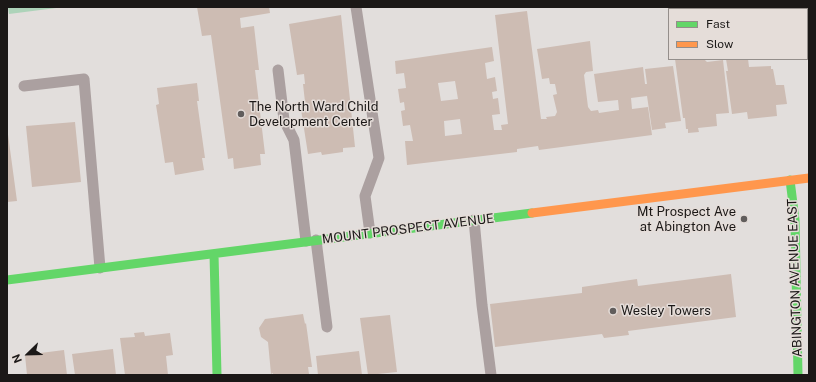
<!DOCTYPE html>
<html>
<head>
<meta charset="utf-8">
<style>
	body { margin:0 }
	#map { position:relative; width:816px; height:382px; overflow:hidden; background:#e2dedc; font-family:"Public Sans",sans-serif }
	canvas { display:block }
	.frame { position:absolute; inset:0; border:8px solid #1b1817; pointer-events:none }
	.legend { position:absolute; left:668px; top:8px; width:140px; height:52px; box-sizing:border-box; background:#e5ddd9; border:1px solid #948e8b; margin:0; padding:5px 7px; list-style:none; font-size:12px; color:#1b1817 }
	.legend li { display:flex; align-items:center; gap:8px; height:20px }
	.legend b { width:20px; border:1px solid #948e8b }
	.north { position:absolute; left:8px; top:334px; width:40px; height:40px; -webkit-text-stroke:3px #e5ddd9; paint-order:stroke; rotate:247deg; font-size:11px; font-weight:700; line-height:16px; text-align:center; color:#1b1817 }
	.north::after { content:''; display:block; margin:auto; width:14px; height:18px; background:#1b1817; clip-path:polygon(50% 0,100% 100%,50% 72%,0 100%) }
</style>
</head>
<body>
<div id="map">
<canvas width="816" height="382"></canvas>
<div class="frame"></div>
<ul class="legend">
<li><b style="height:5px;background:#63d668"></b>Fast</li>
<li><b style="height:5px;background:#ff974d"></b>Slow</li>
</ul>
<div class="north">N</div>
</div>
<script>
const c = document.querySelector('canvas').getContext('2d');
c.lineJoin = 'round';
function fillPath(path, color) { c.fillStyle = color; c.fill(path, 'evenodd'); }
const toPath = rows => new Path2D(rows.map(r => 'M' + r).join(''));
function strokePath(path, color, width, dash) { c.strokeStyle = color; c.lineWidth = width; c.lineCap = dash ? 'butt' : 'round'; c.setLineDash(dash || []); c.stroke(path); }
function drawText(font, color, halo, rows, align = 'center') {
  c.font = font + ' "Public Sans",sans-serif'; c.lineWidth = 3; c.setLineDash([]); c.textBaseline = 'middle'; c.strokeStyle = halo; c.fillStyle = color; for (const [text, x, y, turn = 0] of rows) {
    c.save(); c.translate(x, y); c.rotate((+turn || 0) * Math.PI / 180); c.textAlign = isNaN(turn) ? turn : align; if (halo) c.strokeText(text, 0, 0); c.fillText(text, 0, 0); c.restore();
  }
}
const green = toPath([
	[8,7,64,7,9,14]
]);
const building = toPath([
	[197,7,269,7,270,13,240,18,241,28,254,26,259,70,255,70,265,154,260,154,261,165,234,169,233,158,228,159,211,35,202,36],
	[527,11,541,119,547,119,546,117,555,116,557,112,553,95,557,94,555,84,550,84,549,78,542,79,537,49,590,41,593,71,586,72,584,75,588,107,591,111,598,110,599,113,619,110,618,100,598,102,594,74,643,67,645,84,647,84,645,69,673,66,681,121,665,123,666,128,652,130,646,89,647,96,631,98,632,109,648,107,652,135,539,150,538,146,517,149,517,152,407,165,405,141,413,141,410,125,403,126,401,111,405,110,404,102,400,103,398,89,406,88,404,73,396,74,395,61,492,47,494,61,485,63,487,79,495,77,497,91,492,92,493,99,498,98,500,114,492,115,494,130,502,130,501,125,508,124,495,15],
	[455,81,458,99,441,101,438,83],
	[460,119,462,134,445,136,444,121],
	[341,15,355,147,343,148,343,152,322,155,321,152,308,154,300,103,305,102,303,84,305,84,304,74,297,75,289,24],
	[675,59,704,59,707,62,723,60,729,113,716,114,717,126,698,128,699,132,688,133,688,129,686,129,685,118,683,118],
	[726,59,748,59,749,67,771,66,771,69,773,69,776,85,784,85,787,104,776,105,777,116,748,119,747,112,732,114,726,71,728,71],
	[197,83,199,101,197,101,205,158,202,158,204,170,175,175,173,162,165,163,156,105,159,104,157,88],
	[75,122,81,182,32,187,26,126],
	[7,127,17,201,7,202],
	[731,274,736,317,628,331,629,335,604,338,602,334,495,347,490,304,582,293,582,287,637,279,638,286],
	[303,314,305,324,306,323,312,367,308,367,309,374,273,375,273,373,271,374,268,342,261,337,259,328,265,319],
	[390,315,397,372,368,375,360,318],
	[144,332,145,336,170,333,173,355,166,356,168,375,125,375,120,338,135,337,134,333],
	[113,349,116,375,75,375,72,354],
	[64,350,67,375,27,375,25,355],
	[359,351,362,375,318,375,316,356]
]);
const lane = toPath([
	[356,7,379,158,365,196,370,233],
	[278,70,284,120,294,140,306,241],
	[24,86,84,79,100,268],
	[474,220,482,305,491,375],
	[316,240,327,327]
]);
const fast = toPath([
	[790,180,795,220,798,375],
	[214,254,217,375],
	[7,280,532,213]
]);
const slow = toPath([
	[532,213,809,178]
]);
const markers = [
	[241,114,4,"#615d5c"],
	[744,219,4,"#615d5c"],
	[613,311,4,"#615d5c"]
];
const poiNames = [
	["The North Ward Child",249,107],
	["Development Center",249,122],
	["Mt Prospect Ave",736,212,"right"],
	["at Abington Ave",736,227,"right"],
	["Wesley Towers",621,311]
];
const streetNames = [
	["MOUNT PROSPECT AVENUE",408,229,-7],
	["ABINGTON AVENUE EAST",795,278,-92]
];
fillPath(green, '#add3b9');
fillPath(building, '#cdbcb3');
strokePath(lane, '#aba0a0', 11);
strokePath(fast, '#63d668', 9);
strokePath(slow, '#ff974d', 9);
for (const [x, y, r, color] of markers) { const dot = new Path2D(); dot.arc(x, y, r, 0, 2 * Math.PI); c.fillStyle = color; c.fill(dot); strokePath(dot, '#e5ddd9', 1.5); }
drawText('13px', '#1b1817', '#e5ddd9', poiNames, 'left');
drawText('13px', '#1b1817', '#e5ddd9', streetNames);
</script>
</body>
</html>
